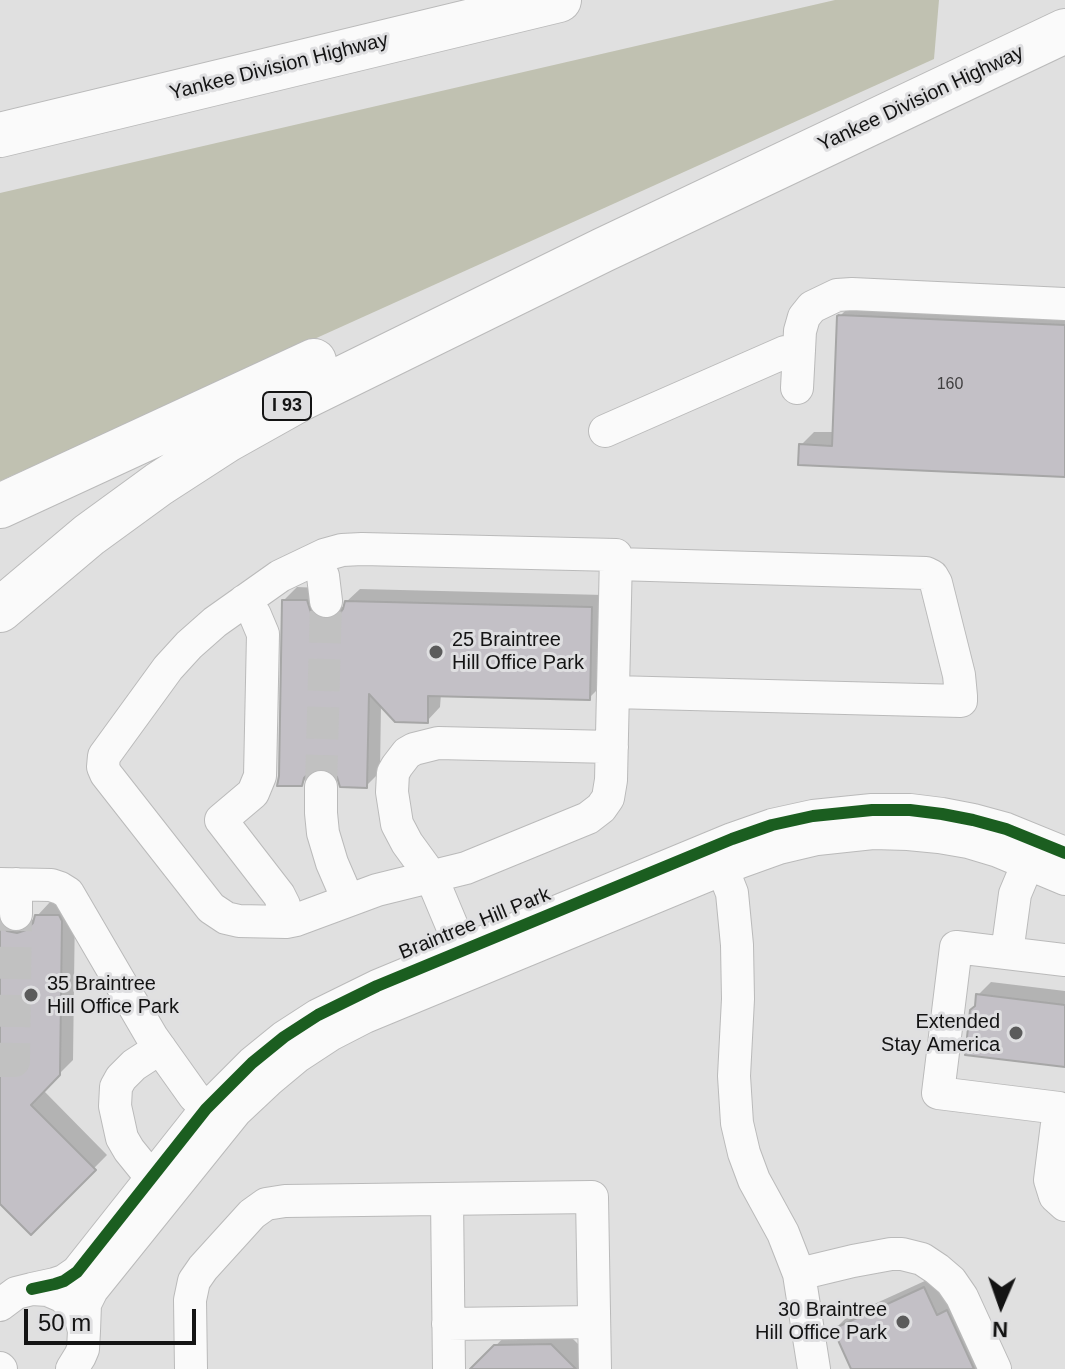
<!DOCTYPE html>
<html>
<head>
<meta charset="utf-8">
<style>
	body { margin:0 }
	#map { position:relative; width:1065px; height:1369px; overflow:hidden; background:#e0e0e0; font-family:Helvetica,sans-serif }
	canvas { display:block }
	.north { position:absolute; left:961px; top:1265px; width:80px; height:80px; -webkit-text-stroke:6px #dfdfe1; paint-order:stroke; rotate:182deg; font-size:22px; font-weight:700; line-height:32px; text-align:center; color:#141414 }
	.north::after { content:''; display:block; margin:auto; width:28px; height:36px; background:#141414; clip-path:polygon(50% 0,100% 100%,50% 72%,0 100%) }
	.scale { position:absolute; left:24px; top:1309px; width:172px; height:36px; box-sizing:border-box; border:4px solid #141414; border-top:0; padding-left:10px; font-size:24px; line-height:28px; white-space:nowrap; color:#141414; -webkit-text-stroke:6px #dfdfe1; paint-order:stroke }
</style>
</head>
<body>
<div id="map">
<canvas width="1065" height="1369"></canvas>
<div class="north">N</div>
<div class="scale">50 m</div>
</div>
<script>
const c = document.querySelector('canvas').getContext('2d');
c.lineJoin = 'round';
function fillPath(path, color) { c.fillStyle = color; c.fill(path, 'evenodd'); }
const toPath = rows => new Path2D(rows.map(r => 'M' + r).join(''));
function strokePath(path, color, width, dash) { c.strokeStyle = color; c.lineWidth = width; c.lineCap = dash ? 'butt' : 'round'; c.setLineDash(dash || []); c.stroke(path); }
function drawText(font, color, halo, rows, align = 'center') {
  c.font = font + ' Helvetica,sans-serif'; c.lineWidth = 6; c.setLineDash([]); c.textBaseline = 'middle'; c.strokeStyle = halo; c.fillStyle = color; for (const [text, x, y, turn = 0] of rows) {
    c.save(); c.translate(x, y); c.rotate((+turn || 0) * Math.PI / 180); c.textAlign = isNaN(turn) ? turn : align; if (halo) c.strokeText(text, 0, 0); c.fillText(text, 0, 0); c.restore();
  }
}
const forest = toPath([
	[835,0,939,0,934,59,0,481,0,193]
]);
const shadow = toPath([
	[854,302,1065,312,1065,475,801,445,814,432,834,432,839,317],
	[297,587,320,588,333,606,342,607,346,606,346,602,360,589,604,595,602,685,589,698,441,694,440,707,427,721,381,704,380,772,366,786,339,776,331,768,316,768,301,784,284,600],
	[0,901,30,920,36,919,37,916,50,902,72,902,75,907,73,1060,43,1090,107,1155,31,1232,0,1201],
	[991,982,1065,991,1065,1065,976,1007,978,995],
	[938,1275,996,1369,853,1369,835,1329,848,1316],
	[565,1331,584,1350,584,1369,477,1369,477,1365,509,1332]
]);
const building = toPath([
	[839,315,1065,325,1065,477,798,465,799,444,832,446,837,316,839,315],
	[282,600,307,600,311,613,319,619,327,620,338,616,343,609,345,601,592,607,590,700,428,696,428,723,395,722,369,694,367,788,340,787,337,777,330,770,322,768,311,771,304,778,302,786,277,786,279,776,282,600],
	[35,915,59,915,62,921,60,1075,31,1105,96,1170,31,1235,0,1204,0,924,7,931,17,933,26,930,33,923,35,915],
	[976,994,1065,1005,1065,1067,965,1055,970,1010,975,1006,976,994],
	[924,1287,937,1315,947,1310,974,1369,851,1369,833,1329,924,1287],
	[551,1344,576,1369,470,1369,494,1345,551,1344]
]);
const minorTunnel = toPath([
	[321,787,326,601],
	[0,1061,14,1061,16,914]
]);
const minor = toPath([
	[797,388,800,331,804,317,812,307,837,295,852,294,1065,304],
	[605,431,785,352,799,351],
	[362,549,616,555,611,780,608,798,601,808,588,818,466,868,377,890,296,920,286,922,239,921,226,918,211,908,106,774,103,767,104,756,168,668,189,645,215,622,280,576,324,555,342,550,362,549],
	[316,559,323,576,326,601],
	[244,601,255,615,263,634,260,776,253,793,221,820,279,895,284,905,286,922],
	[613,692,961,701,961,696,959,675,936,583,932,576,926,573,616,564],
	[321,787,321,813,323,833,332,863,348,900],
	[715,850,732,893,737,945,738,999,734,1076,737,1123,744,1153,754,1180,783,1233,799,1274],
	[0,884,51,885,60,888,68,893,152,1037,194,1096,223,1123],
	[16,914,16,884],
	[1007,953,1015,894,1036,844],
	[1065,960,956,947,938,1093,1059,1108,1050,1180,1055,1196,1065,1205],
	[470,969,431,876,407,843,397,824,392,792,393,773,397,766,407,753,414,749,438,743,612,747],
	[160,1048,134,1065,121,1078,116,1087,115,1106,122,1138,129,1150,146,1171,168,1189],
	[447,1199,449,1369],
	[32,1289,55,1284,64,1281,77,1272,206,1109,252,1063,284,1037,318,1015,377,986,732,839,772,825,813,816,872,810,910,810,942,814,973,820,1006,829,1065,853],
	[0,1305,16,1293,32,1289,48,1290,62,1296,69,1302,80,1315,84,1331,83,1349,80,1356,72,1369],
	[448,1324,594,1322],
	[84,1331,85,1304,92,1290,236,1111,268,1081,298,1056,330,1035,365,1017,740,862,779,848,817,839,873,833,908,834,939,837,968,842,998,851,1065,879],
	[0,1368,1,1369],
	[191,1369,190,1300,194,1281,203,1268,252,1214,266,1204,285,1201,592,1197,595,1369],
	[814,1369,799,1274,853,1261,891,1254,902,1254,922,1259,937,1269,951,1281,962,1297,995,1369]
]);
const highway = toPath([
	[0,135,559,0],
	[0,506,314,361],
	[0,610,89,535,159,484,227,440,302,398,603,250,1065,31]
]);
const cycleway = toPath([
	[32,1289,55,1284,64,1281,77,1272,206,1109,252,1063,284,1037,318,1015,377,986,732,839,772,825,813,816,872,810,910,810,942,814,973,820,1006,829,1065,853]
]);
const markers = [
	[436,652,8,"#5b5b5b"],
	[31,995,8,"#5b5b5b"],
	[1016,1033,8,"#5b5b5b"],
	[903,1322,8,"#5b5b5b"]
];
const numberNames = [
	["160",950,385]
];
const shields = [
	[287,406,48]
];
const shieldNames = [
	["I 93",287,406]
];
const streetNames = [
	["Yankee Division Highway",279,67,-14],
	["Yankee Division Highway",921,99,-25],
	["Braintree Hill Park",475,924,-22]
];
const poiNames = [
	["25 Braintree",452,640],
	["Hill Office Park",452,663],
	["35 Braintree",47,984],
	["Hill Office Park",47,1007],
	["Extended",1000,1022,"right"],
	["Stay America",1000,1045,"right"],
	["30 Braintree",887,1310,"right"],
	["Hill Office Park",887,1333,"right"]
];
fillPath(forest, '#c0c1b1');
fillPath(shadow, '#0003');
fillPath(building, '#c3c0c6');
strokePath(building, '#a6a6a6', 2);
strokePath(minorTunnel, '#c1c1c1', 32, [32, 16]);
strokePath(minor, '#bababa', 34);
strokePath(highway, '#bababa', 46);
strokePath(minor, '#fafafa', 32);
strokePath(highway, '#fafafa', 44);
strokePath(cycleway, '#1b5e20', 12);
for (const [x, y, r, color] of markers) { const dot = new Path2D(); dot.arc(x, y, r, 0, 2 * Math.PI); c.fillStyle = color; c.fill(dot); strokePath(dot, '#dfdfe1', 3); }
drawText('16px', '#403f40', null, numberNames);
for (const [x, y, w] of shields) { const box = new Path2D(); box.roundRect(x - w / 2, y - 14, w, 28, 6); c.fillStyle = '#dfdfe1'; c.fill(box); strokePath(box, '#141414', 2); }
drawText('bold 18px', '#141414', null, shieldNames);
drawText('20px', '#141414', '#dfdfe1', streetNames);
drawText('20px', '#141414', '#dfdfe1', poiNames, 'left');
</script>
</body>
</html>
